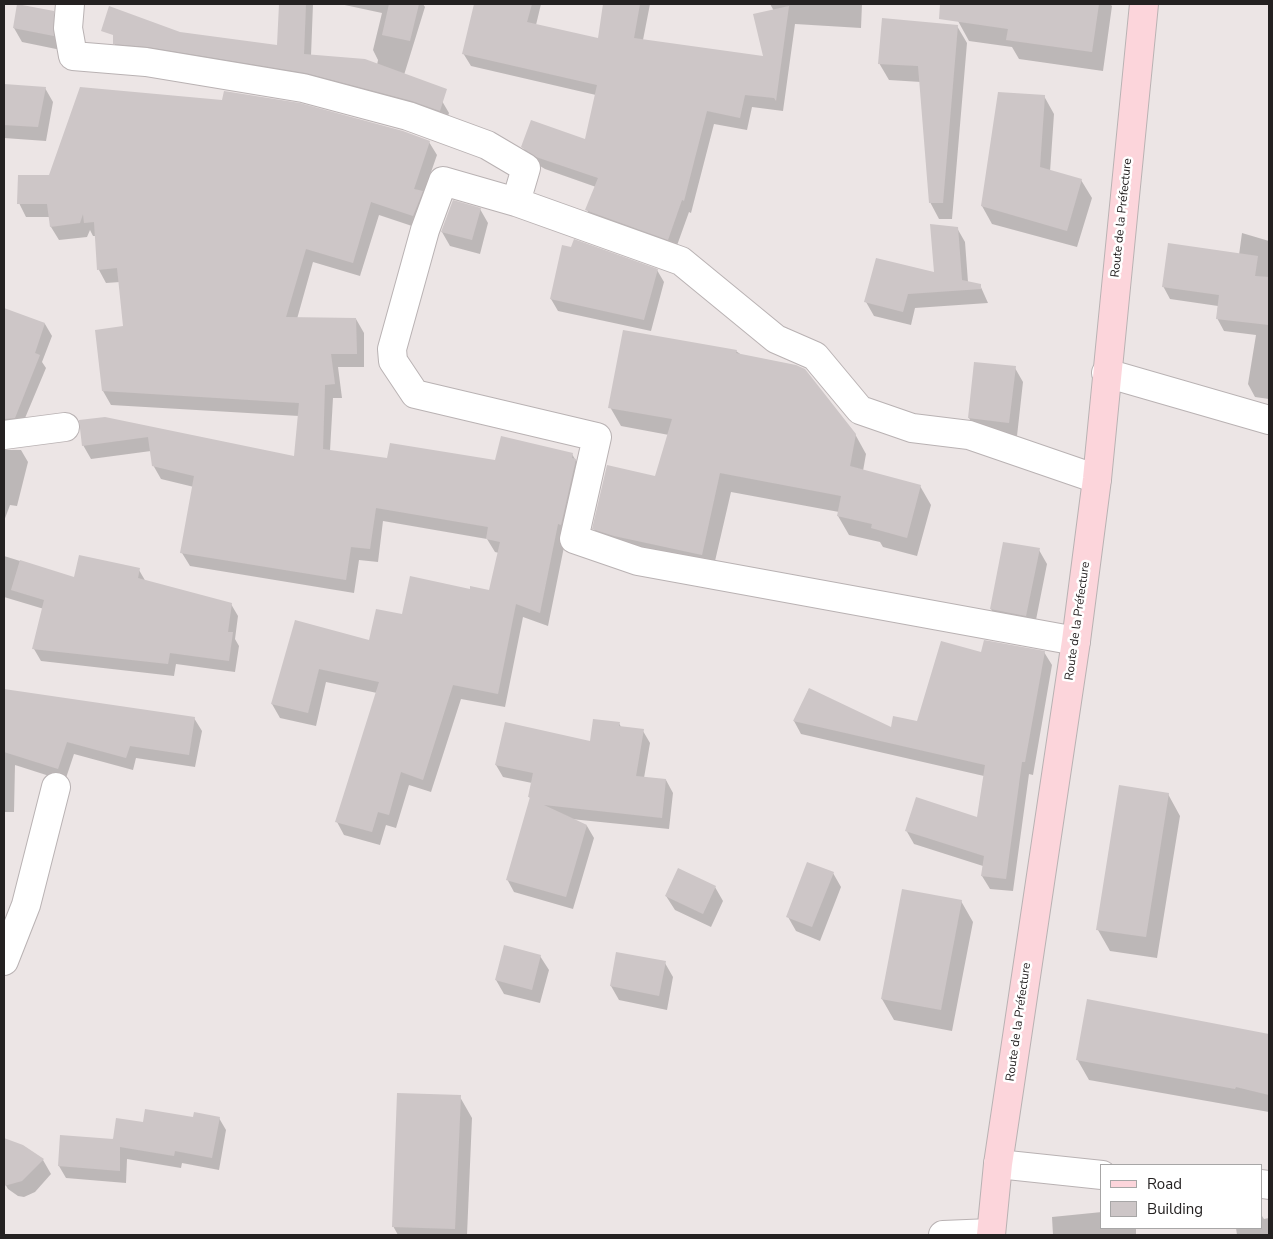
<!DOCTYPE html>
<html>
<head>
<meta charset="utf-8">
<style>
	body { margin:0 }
	#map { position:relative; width:1273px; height:1239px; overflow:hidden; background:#ece5e5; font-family:"Nunito Sans",sans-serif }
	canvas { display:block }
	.frame { position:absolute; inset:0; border:5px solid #242121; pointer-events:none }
	.legend { position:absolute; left:1100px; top:1164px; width:162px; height:65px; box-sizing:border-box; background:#fff; border:1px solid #a7a6a6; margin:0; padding:6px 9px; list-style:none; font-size:15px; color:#242121 }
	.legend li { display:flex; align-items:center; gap:10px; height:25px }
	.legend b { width:25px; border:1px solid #a7a6a6 }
</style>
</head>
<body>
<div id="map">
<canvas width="1273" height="1239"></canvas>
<div class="frame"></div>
<ul class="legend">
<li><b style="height:6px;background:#fcd5db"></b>Road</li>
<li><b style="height:14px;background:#cdc6c7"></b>Building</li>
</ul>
</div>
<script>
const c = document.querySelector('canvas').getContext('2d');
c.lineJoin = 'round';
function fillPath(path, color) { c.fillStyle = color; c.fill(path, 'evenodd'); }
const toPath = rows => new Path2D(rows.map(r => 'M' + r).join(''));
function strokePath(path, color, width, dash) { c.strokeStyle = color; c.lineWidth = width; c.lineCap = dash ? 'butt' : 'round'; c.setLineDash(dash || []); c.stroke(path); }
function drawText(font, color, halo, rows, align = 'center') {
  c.font = font + ' "Nunito Sans",sans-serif'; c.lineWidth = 5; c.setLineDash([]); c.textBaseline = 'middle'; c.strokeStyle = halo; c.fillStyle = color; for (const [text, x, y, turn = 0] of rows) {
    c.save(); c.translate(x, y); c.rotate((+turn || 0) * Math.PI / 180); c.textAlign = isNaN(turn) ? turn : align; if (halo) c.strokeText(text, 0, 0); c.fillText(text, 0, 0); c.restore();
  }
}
const shadow = toPath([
	[212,4,313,4,311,56,377,65,378,60,373,50,382,13,340,4,423,4,425,7,400,88,442,101,449,113,446,122,121,55,114,43,279,46,280,5],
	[475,4,541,4,536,25,599,40,605,4,650,4,643,40,765,57,774,11,770,4,862,4,861,28,795,24,783,111,752,107,747,130,714,124,691,213,689,212,675,251,594,223,587,210,596,187,545,169,530,160,523,147,586,141,596,95,471,66,463,53],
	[959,4,1110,4,1112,6,1103,71,1019,59,1012,47,969,41,958,21],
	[53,12,61,26,61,50,22,42,14,28],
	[957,26,967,43,952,219,939,219,930,202,921,82,889,80,879,63],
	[4,85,45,88,53,102,46,141,4,138],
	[1044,96,1054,114,1050,172,1081,180,1092,198,1077,247,992,224,982,206],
	[429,142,437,155,423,195,421,229,379,215,360,276,313,262,297,319,356,319,364,333,364,367,338,367,342,398,333,398,330,451,388,460,496,462,572,454,583,473,566,537,548,626,523,617,505,707,461,699,431,792,409,785,396,828,386,825,380,845,344,835,337,822,377,693,326,682,316,726,280,718,272,704,296,621,370,642,403,616,471,590,490,591,499,553,495,552,487,539,383,521,378,562,359,560,354,593,190,566,182,553,194,487,161,479,153,465,151,451,91,459,83,445,80,421,295,458,299,416,111,405,103,391,124,328,120,282,106,283,99,270,96,236,93,236,90,230,87,237,59,240,51,227,50,217,26,217,19,203,50,176],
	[480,209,488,223,480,254,450,246,442,232],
	[957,228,965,242,968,282,980,285,988,303,915,308,911,325,874,316,866,302,935,274],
	[1242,233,1269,241,1269,399,1255,397,1248,384,1256,335,1224,331,1217,318,1218,306,1170,299,1163,286,1239,255],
	[657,270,664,282,651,331,558,311,551,299],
	[4,309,45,324,52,336,42,362,46,368,20,430,4,434],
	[736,351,855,434,866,454,863,471,920,486,931,505,917,556,883,547,880,542,849,535,838,516,839,512,731,492,712,574,605,548,594,529,656,477,669,435,621,426,610,407],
	[1015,368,1023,382,1017,436,977,432,969,418],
	[4,450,21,450,28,462,17,506,10,505,4,521],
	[1039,550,1047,564,1034,630,999,623,991,609],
	[4,556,75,578,139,570,146,582,231,604,238,616,235,639,239,646,235,672,176,664,174,676,41,661,34,649,44,609,4,597],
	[1044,652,1052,665,1033,775,1029,774,1013,891,990,889,982,876,983,866,914,844,906,830,978,819,984,776,801,734,794,721,809,689,892,729,918,723,982,654],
	[4,690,194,718,202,731,195,767,136,758,133,770,74,754,65,781,15,765,14,812,4,812],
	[619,723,621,727,643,731,650,743,644,778,666,780,673,793,669,829,571,819,587,826,594,838,573,909,514,892,507,879,531,799,529,797,532,783,503,777,496,765,591,743],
	[1168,794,1180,816,1157,958,1110,951,1098,930],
	[833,873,841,887,820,941,796,931,788,917],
	[715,887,723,901,711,927,675,910,666,896],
	[961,901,973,922,952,1031,894,1020,882,999],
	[617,953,665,963,673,977,667,1010,619,1000,611,986],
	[540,956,549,970,540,1003,504,994,496,980],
	[1248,1035,1269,1040,1269,1112,1089,1080,1077,1059],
	[460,1097,472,1118,467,1235,398,1235,393,1226],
	[194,1118,219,1118,226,1130,219,1170,182,1163,181,1168,127,1159,126,1183,66,1178,59,1166,144,1123],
	[16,1144,43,1160,51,1174,35,1192,24,1197,18,1196,8,1189,4,1182,4,1147],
	[1102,1212,1102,1228,1136,1228,1136,1235,1053,1235,1052,1217],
	[1262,1216,1264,1219,1269,1218,1269,1235,1237,1235,1236,1228,1262,1228]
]);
const building = toPath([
	[17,4,54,11,54,36,13,28],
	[279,4,306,4,304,54,365,59,447,89,440,111,412,101,306,73,148,47,113,44,113,35,101,31,109,6,180,32,277,45],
	[389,4,419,4,410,41,382,35],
	[474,4,532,4,527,22,598,38,603,4,640,4,634,38,763,56,753,14,789,6,776,101,774,98,745,95,740,118,707,111,684,201,682,200,668,240,585,210,598,178,536,157,521,147,531,120,585,139,597,85,462,54],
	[940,4,1099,4,1092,52,1006,40,1008,29,939,19],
	[882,18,958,25,943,203,929,203,918,66,878,64],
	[4,84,46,87,38,127,4,125],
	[80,87,222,100,224,91,300,103,403,131,430,141,414,189,423,191,413,216,371,202,353,263,306,249,286,317,356,318,357,354,331,354,335,384,325,385,323,449,387,458,390,443,495,460,501,436,573,453,572,458,576,459,561,525,558,524,540,613,516,604,498,694,453,685,423,780,401,772,389,815,378,812,372,832,335,822,379,682,319,669,308,713,271,704,295,620,369,640,376,609,402,614,410,576,470,589,470,586,489,590,500,542,486,539,488,527,376,508,370,549,351,547,346,580,180,553,194,476,152,466,148,437,82,446,79,420,105,417,294,456,299,403,102,391,95,330,123,326,117,268,97,270,94,222,84,223,83,214,80,223,50,227,47,204,17,204,18,175,49,175],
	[998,92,1045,95,1040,167,1082,179,1067,231,981,206],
	[453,200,481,208,472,240,441,232],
	[930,224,958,227,962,280,981,284,981,289,908,294,903,312,864,302,876,258,934,272],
	[574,239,658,269,644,320,550,299,562,245,571,247],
	[1168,243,1258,256,1255,276,1269,277,1269,325,1216,319,1219,295,1162,287],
	[4,308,45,323,35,353,40,355,15,418,4,419],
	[623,330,737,350,736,353,796,365,805,369,856,434,850,466,921,485,907,538,871,528,872,524,837,516,841,496,720,473,702,555,614,536,592,529,607,465,655,476,672,419,608,408],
	[974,362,1016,366,1009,423,968,418],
	[1003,542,1040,548,1026,616,990,609],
	[79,555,140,568,138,578,232,603,228,632,233,632,229,661,170,653,168,664,32,649,44,600,11,590,20,560,74,577],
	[984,640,1045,651,1025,762,1022,762,1006,879,981,876,984,856,905,831,916,797,977,817,985,765,793,721,809,688,891,727,893,716,917,721,941,641,981,652],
	[4,689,195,717,189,755,130,746,126,758,67,742,58,769,4,752],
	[593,719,620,722,619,726,644,729,636,776,666,779,662,818,544,805,587,825,566,897,506,880,530,797,528,797,533,773,495,765,505,722,590,741],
	[1119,785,1169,793,1146,937,1096,930],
	[807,862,834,872,812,927,786,917],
	[678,868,716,886,703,914,665,896],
	[902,889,962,900,941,1010,881,999],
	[504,945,541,955,532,990,495,980],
	[616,952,666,961,659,996,610,986],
	[1087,999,1269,1034,1269,1095,1236,1087,1235,1089,1076,1060],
	[397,1093,461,1095,455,1229,392,1227],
	[145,1109,193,1117,194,1112,220,1117,212,1158,175,1151,174,1156,120,1147,120,1171,58,1166,60,1135,113,1139,116,1118,143,1122],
	[4,1138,23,1145,44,1159,22,1181,4,1186]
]);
const street = toPath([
	[70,4,68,28,73,56,146,62,303,88,408,116,487,145,526,168,516,202],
	[1106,373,1269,420],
	[4,435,65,427],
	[1076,641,638,561,574,539,597,437,415,394,393,361,392,349,425,230,443,181,516,202,681,261,776,339,815,356,860,410,912,428,969,435,1097,479],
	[4,961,26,905,56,787],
	[998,1164,1102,1175],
	[1262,1184,1269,1185],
	[943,1235,991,1233]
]);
const secondary = toPath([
	[991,1235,998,1164,1076,641,1097,479,1144,4]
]);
const streetNames = [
	["Route de la Préfecture",1122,218,-84],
	["Route de la Préfecture",1078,621,-82],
	["Route de la Préfecture",1019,1022,-82]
];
fillPath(shadow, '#0003');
fillPath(building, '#cdc6c7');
strokePath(street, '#b9b2b3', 30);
strokePath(secondary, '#b9b2b3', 30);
strokePath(street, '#fff', 28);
strokePath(secondary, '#fcd5db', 28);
drawText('12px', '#242121', '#fff', streetNames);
</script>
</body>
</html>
